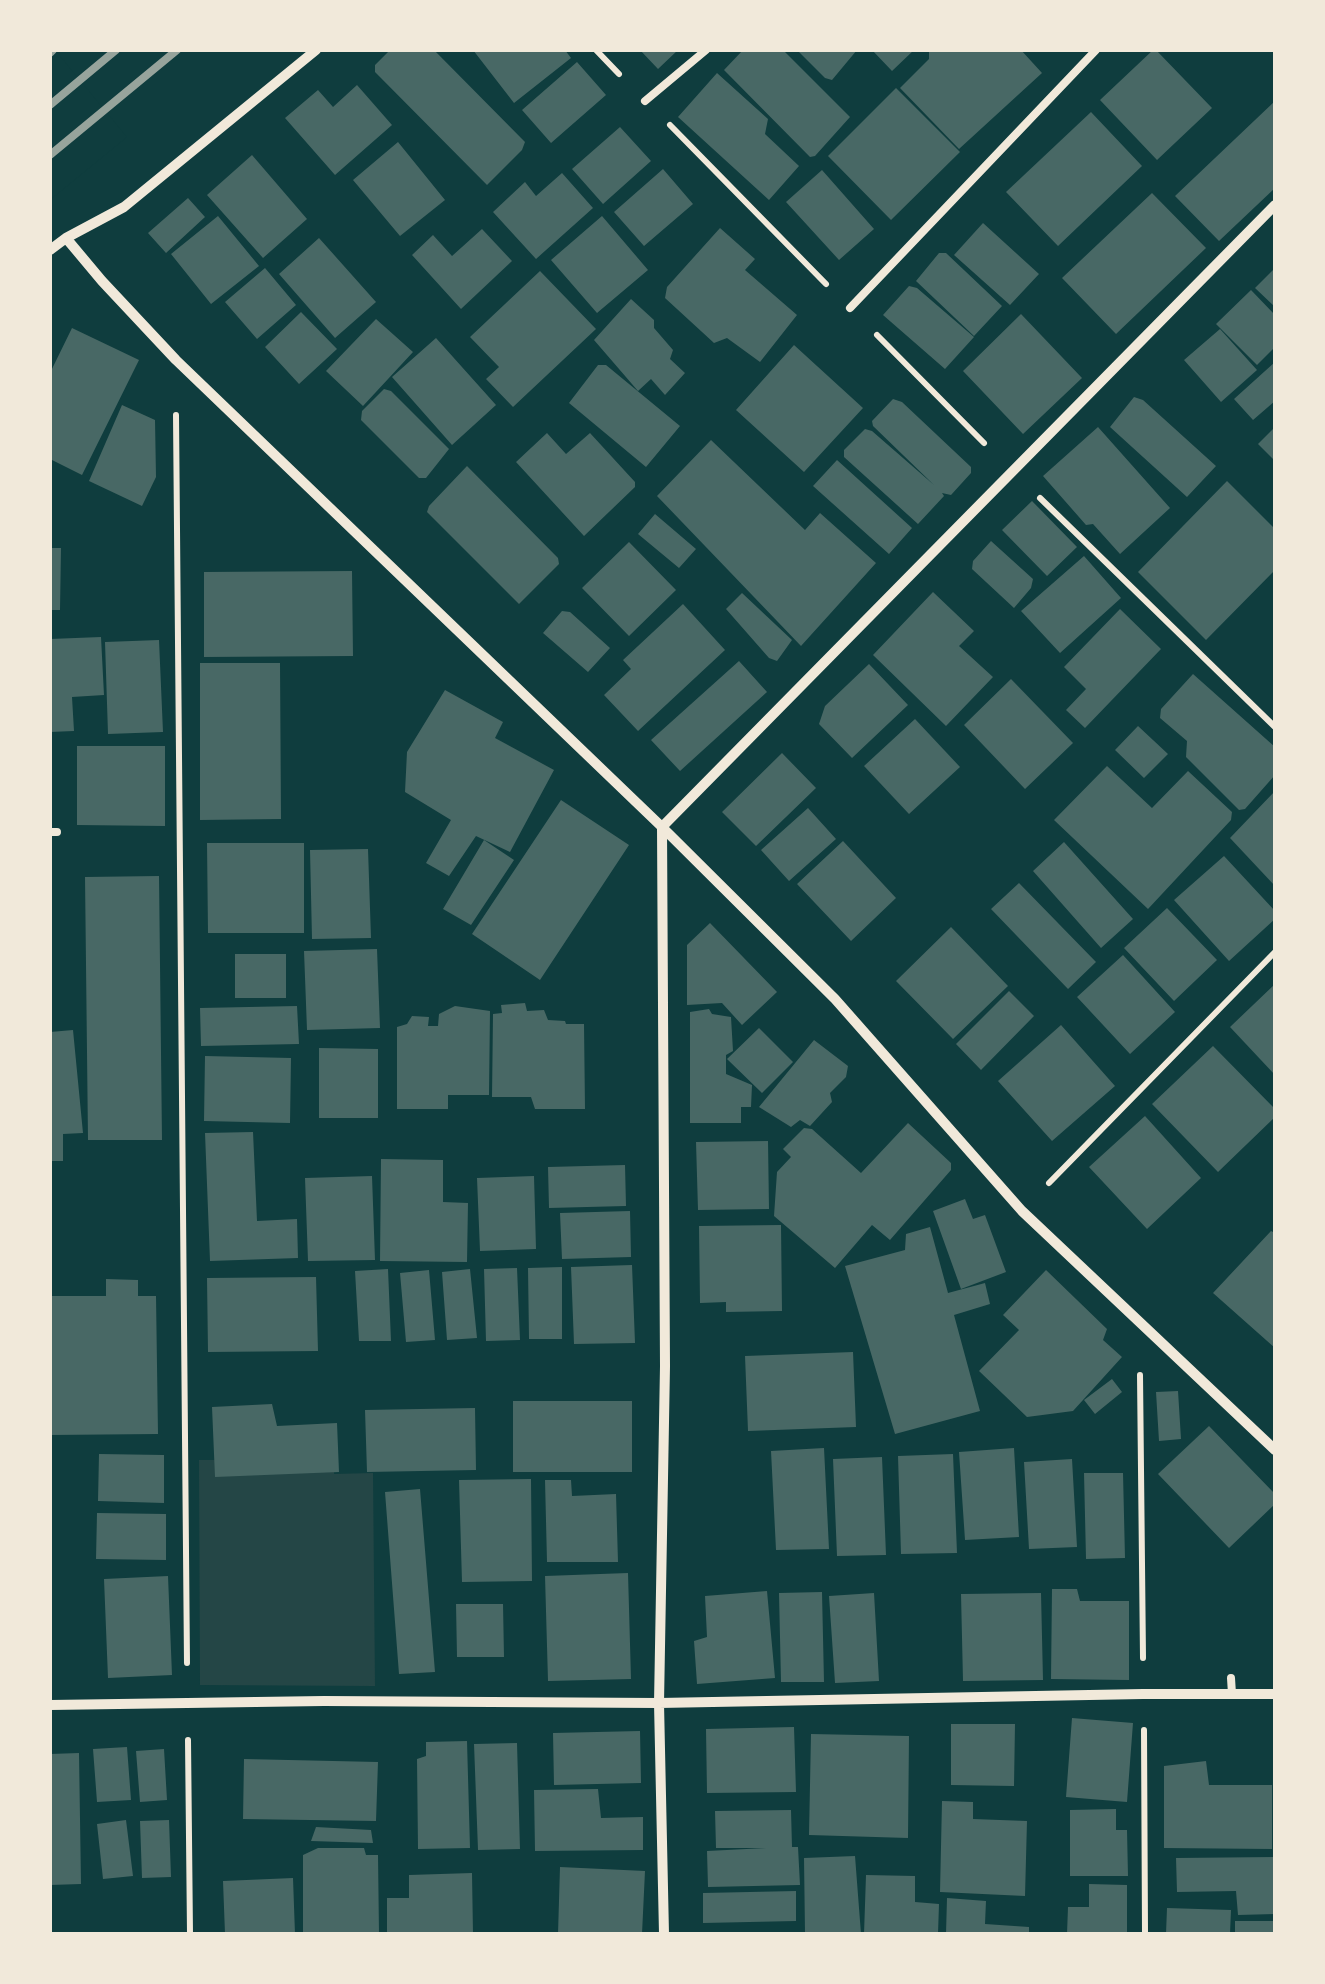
<!DOCTYPE html>
<html>
<head>
<meta charset="utf-8">
<style>
	body { margin:0 }
	#map { position:relative; width:1325px; height:1984px; overflow:hidden; background:#0f3d3e; font-family:"Noto Serif",serif }
	canvas { display:block }
	.frame { position:absolute; inset:0; border:52px solid #f1e9da; pointer-events:none }
</style>
</head>
<body>
<div id="map">
<canvas width="1325" height="1984"></canvas>
<div class="frame"></div>
</div>
<script>
const c = document.querySelector('canvas').getContext('2d');
c.lineJoin = 'round';
function fillPath(path, color) { c.fillStyle = color; c.fill(path, 'evenodd'); }
const toPath = rows => new Path2D(rows.map(r => 'M' + r).join(''));
function strokePath(path, color, width, dash) { c.strokeStyle = color; c.lineWidth = width; c.lineCap = dash ? 'butt' : 'round'; c.setLineDash(dash || []); c.stroke(path); }
const green = toPath([
	[199,1460,334,1460,334,1474,373,1473,375,1686,200,1685]
]);
const pier = toPath([
	[50,50,55,50,127,137,50,200]
]);
const building = toPath([
	[390,50,434,50,525,142,522,150,487,185,375,72,375,65],
	[473,50,565,50,571,58,514,103],
	[640,50,678,50,658,69],
	[743,50,783,50,850,117,815,156,810,157,724,70],
	[797,50,857,50,832,80,825,78],
	[872,50,914,50,892,71],
	[929,50,1021,50,1042,73,959,149,900,88,929,59],
	[1153,50,1156,50,1212,108,1157,160,1100,100],
	[577,62,606,95,551,143,522,110],
	[717,73,768,119,765,134,799,166,769,200,678,117],
	[357,85,392,125,335,175,285,118,318,90,333,107],
	[896,88,960,152,891,220,828,156],
	[1275,101,1275,188,1219,241,1175,196],
	[1091,112,1142,166,1058,246,1006,192],
	[620,127,651,161,603,204,572,169],
	[398,142,445,200,400,236,353,180],
	[252,155,307,219,263,258,207,195],
	[663,169,693,204,644,246,614,212],
	[822,170,874,229,839,260,786,202],
	[562,173,593,208,536,259,493,212,525,182,536,196],
	[1152,193,1206,248,1116,334,1062,278],
	[188,198,205,217,166,253,148,233],
	[218,216,259,266,211,304,171,254],
	[602,216,648,270,597,313,551,260],
	[983,223,1039,274,1010,305,954,255],
	[720,228,755,259,745,270,797,315,760,362,727,338,714,343,665,298,667,287],
	[482,229,512,261,461,309,412,255,433,235,452,256],
	[319,238,376,302,335,338,279,274],
	[939,253,946,253,1002,306,974,336,916,281],
	[265,268,296,305,257,339,225,302],
	[1275,268,1275,307,1255,288],
	[540,271,596,329,513,407,486,379,499,367,470,337],
	[909,286,917,288,974,337,945,369,883,315],
	[1251,290,1275,315,1275,347,1257,365,1216,324],
	[631,299,654,320,654,328,673,350,670,359,685,373,665,395,651,379,638,391,594,340],
	[301,312,337,349,299,384,265,347],
	[1021,314,1082,378,1023,434,963,371],
	[376,319,413,352,363,406,326,371],
	[72,328,139,360,82,475,50,459,50,373],
	[1220,329,1257,370,1221,402,1184,360],
	[436,338,496,405,452,445,392,377],
	[794,345,863,408,804,472,736,410],
	[1275,362,1275,401,1253,420,1234,399],
	[598,365,606,365,680,426,646,467,569,403],
	[384,389,391,391,449,449,426,478,419,478,361,420,362,411],
	[1134,397,1143,400,1216,466,1187,497,1110,427],
	[893,399,902,402,971,467,971,473,951,495,942,493,944,496,918,524,844,457,844,450,865,429,872,431,934,485,873,426,872,421],
	[122,405,155,420,156,477,142,506,89,481],
	[1098,427,1170,508,1120,554,1093,524,1086,525,1043,476],
	[1275,427,1275,461,1258,444],
	[547,433,566,454,590,433,635,482,635,487,584,536,516,462],
	[711,440,805,530,820,513,876,563,801,646,657,496],
	[837,460,912,528,889,554,813,486],
	[467,466,558,558,559,564,519,604,427,512,429,506],
	[1227,481,1275,529,1275,570,1206,640,1138,572],
	[1032,501,1077,547,1047,576,1002,530],
	[655,514,696,549,679,568,638,534],
	[991,541,1033,579,1031,588,1014,608,972,569,973,561],
	[629,542,676,590,629,636,582,588],
	[50,548,61,548,60,610,50,610],
	[1084,556,1121,598,1060,653,1021,611],
	[352,571,353,656,204,657,204,572],
	[933,592,974,631,959,646,993,677,946,726,873,655],
	[742,593,792,640,777,661,769,658,726,609],
	[683,604,725,650,638,731,604,695,631,669,623,660],
	[1120,609,1161,649,1085,728,1066,710,1086,689,1064,667],
	[562,611,570,612,610,648,588,672,543,633],
	[101,637,104,695,72,697,74,731,50,732,50,639],
	[159,640,163,732,108,734,105,642],
	[739,661,767,692,680,771,651,740],
	[200,663,280,663,281,819,200,820],
	[869,664,908,705,852,758,819,724,825,706],
	[1193,674,1275,747,1275,775,1245,809,1239,810,1186,757,1187,741,1160,718,1161,709],
	[1011,679,1073,743,1025,789,964,725],
	[445,690,503,722,495,738,554,770,510,852,476,836,449,876,426,863,451,820,405,792,407,752],
	[915,719,960,767,909,814,864,766],
	[1138,726,1168,754,1144,778,1115,750],
	[77,746,165,746,165,826,77,825],
	[782,753,816,788,756,846,722,812],
	[1107,766,1152,808,1188,771,1232,812,1231,820,1148,909,1054,820],
	[1275,791,1275,886,1230,838],
	[561,800,629,845,540,980,472,934],
	[808,808,836,839,789,881,761,850],
	[484,840,514,860,471,925,443,909],
	[843,841,896,898,851,941,797,884],
	[1064,842,1133,919,1101,948,1033,871],
	[207,843,304,843,304,933,208,933],
	[368,849,371,938,312,939,310,850],
	[1224,856,1275,911,1275,919,1229,961,1174,900],
	[159,876,162,1140,88,1140,85,877],
	[1019,883,1096,962,1068,989,991,909],
	[1167,908,1217,960,1174,1001,1124,948],
	[710,923,777,992,742,1025,722,1003,687,1005,687,945],
	[951,927,1008,986,953,1039,896,981],
	[377,949,380,1028,307,1030,304,951],
	[235,954,286,954,286,998,235,998],
	[1123,955,1175,1012,1130,1054,1077,997],
	[1275,984,1275,1075,1230,1027],
	[1009,991,1034,1016,981,1070,956,1044],
	[525,1003,527,1011,544,1010,548,1020,565,1021,566,1024,584,1024,585,1109,535,1109,531,1097,492,1097,493,1014,502,1013,501,1005],
	[297,1006,299,1044,201,1046,200,1008],
	[455,1006,490,1011,489,1095,448,1095,448,1109,397,1109,397,1027,407,1024,412,1016,429,1017,428,1026,438,1026,439,1014],
	[709,1009,712,1014,731,1017,733,1051,726,1055,726,1074,752,1085,751,1107,741,1107,741,1123,690,1123,690,1012],
	[1061,1025,1115,1086,1052,1141,998,1081],
	[759,1028,793,1062,762,1093,727,1059],
	[73,1030,83,1133,63,1134,63,1161,50,1161,50,1032],
	[814,1040,848,1066,846,1077,830,1093,832,1102,810,1126,800,1120,791,1127,759,1107],
	[1213,1046,1275,1109,1275,1117,1218,1172,1152,1104],
	[319,1048,378,1049,378,1118,319,1118],
	[205,1056,291,1058,290,1123,204,1121],
	[1145,1116,1201,1178,1147,1229,1089,1167],
	[908,1123,951,1163,951,1170,890,1240,872,1225,835,1268,774,1216,777,1172,791,1157,783,1149,804,1128,812,1129,861,1173],
	[253,1132,257,1221,297,1219,298,1258,210,1261,205,1133],
	[768,1141,769,1209,698,1210,696,1142],
	[381,1159,443,1160,443,1202,468,1203,467,1262,380,1261],
	[625,1165,626,1206,549,1208,548,1167],
	[372,1176,375,1260,308,1261,305,1178],
	[534,1176,536,1249,480,1251,477,1178],
	[965,1199,973,1219,985,1215,1006,1272,961,1289,933,1211],
	[630,1211,631,1257,562,1259,560,1213],
	[781,1225,782,1311,726,1312,726,1302,700,1303,699,1226],
	[930,1227,948,1293,985,1283,990,1304,954,1315,980,1411,895,1434,845,1266,905,1250,906,1234],
	[1271,1231,1275,1233,1275,1348,1213,1293],
	[632,1265,635,1343,574,1344,571,1267],
	[562,1267,562,1339,529,1339,528,1268],
	[517,1268,520,1340,486,1341,484,1269],
	[388,1269,391,1341,359,1341,355,1271],
	[470,1269,477,1338,447,1340,442,1272],
	[429,1270,435,1340,406,1342,400,1273],
	[1046,1270,1107,1329,1103,1340,1122,1357,1073,1411,1027,1417,979,1371,1019,1330,1003,1315],
	[316,1277,318,1351,208,1352,207,1278],
	[106,1279,138,1280,138,1296,156,1296,158,1434,50,1435,50,1296,106,1296],
	[853,1352,856,1427,748,1431,745,1356],
	[1112,1379,1122,1392,1095,1414,1084,1400],
	[1178,1391,1181,1439,1159,1441,1156,1392],
	[513,1401,632,1401,632,1472,513,1472],
	[272,1404,277,1426,337,1423,339,1472,215,1477,212,1407],
	[475,1408,476,1470,367,1472,365,1410],
	[1209,1426,1275,1494,1275,1504,1229,1548,1158,1474],
	[824,1448,829,1549,776,1550,771,1451],
	[1014,1448,1019,1537,965,1540,959,1452],
	[99,1454,164,1455,164,1503,98,1501],
	[953,1454,957,1553,901,1554,898,1456],
	[882,1457,886,1555,837,1556,833,1459],
	[1072,1459,1077,1547,1029,1549,1024,1462],
	[1084,1473,1123,1473,1125,1558,1086,1559],
	[531,1479,532,1581,462,1582,459,1480],
	[545,1480,571,1480,572,1496,616,1494,618,1562,547,1562],
	[420,1489,435,1672,399,1674,385,1492],
	[97,1513,166,1514,166,1560,96,1559],
	[628,1573,631,1679,548,1681,545,1576],
	[168,1576,172,1675,108,1678,104,1579],
	[1052,1589,1077,1589,1080,1601,1129,1601,1129,1680,1051,1679],
	[767,1591,775,1678,697,1684,694,1641,707,1637,705,1596],
	[822,1592,824,1682,781,1682,779,1593],
	[874,1593,879,1681,835,1683,829,1596],
	[1041,1593,1043,1680,963,1681,961,1594],
	[456,1604,503,1604,504,1657,457,1657],
	[1072,1718,1133,1723,1127,1802,1066,1797],
	[951,1724,1015,1724,1014,1786,951,1785],
	[794,1727,796,1792,707,1793,706,1729],
	[640,1731,641,1783,554,1785,553,1733],
	[811,1734,909,1736,908,1838,809,1835],
	[467,1741,470,1848,418,1849,417,1759,426,1756,426,1742],
	[517,1743,520,1849,478,1850,474,1744],
	[127,1747,131,1800,97,1802,93,1749],
	[164,1749,167,1800,140,1802,136,1751],
	[79,1753,81,1884,50,1885,50,1754],
	[244,1759,378,1762,376,1821,243,1819],
	[1206,1761,1209,1785,1272,1785,1272,1849,1164,1848,1164,1766],
	[598,1789,601,1818,643,1817,643,1850,535,1851,534,1790],
	[942,1801,973,1802,973,1819,1027,1821,1025,1896,940,1892],
	[1116,1809,1116,1830,1127,1830,1128,1876,1070,1876,1070,1810],
	[791,1810,792,1847,798,1847,800,1885,708,1887,707,1851,766,1848,716,1848,715,1811],
	[126,1820,133,1876,103,1879,97,1824],
	[169,1820,171,1877,142,1878,140,1821],
	[316,1827,371,1830,373,1843,311,1841],
	[318,1848,364,1848,366,1855,378,1855,379,1934,303,1934,303,1855],
	[855,1856,861,1934,805,1934,804,1858],
	[1275,1857,1275,1914,1238,1915,1236,1891,1177,1892,1176,1858],
	[560,1867,645,1871,642,1934,558,1934],
	[472,1873,473,1934,387,1934,387,1898,409,1898,409,1875],
	[866,1875,915,1876,915,1902,939,1904,938,1934,864,1934],
	[293,1878,295,1934,225,1934,223,1881],
	[1089,1884,1127,1885,1127,1934,1067,1934,1068,1907,1089,1907],
	[796,1891,796,1921,703,1923,703,1893],
	[947,1898,986,1901,985,1924,1029,1927,1029,1934,946,1934],
	[1167,1908,1231,1910,1230,1934,1166,1934],
	[1235,1921,1275,1921,1275,1934,1235,1934]
]);
const path = toPath([
	[596,50,619,74],
	[670,125,826,284],
	[877,335,984,443],
	[176,415,187,1663],
	[1040,498,1275,727],
	[1049,1183,1275,952],
	[1140,1375,1143,1658],
	[1144,1730,1145,1934],
	[188,1740,190,1934]
]);
const service = toPath([
	[645,101,706,50],
	[850,308,1096,50],
	[50,832,57,832],
	[1231,1678,1232,1694]
]);
const minor = toPath([
	[66,238,102,281,176,360,662,827,835,999,1022,1211,1275,1450],
	[50,250,66,238,124,207,316,50],
	[50,1705,324,1701,659,1703,1143,1694,1275,1694],
	[664,1934,659,1703,665,1366,662,827,1275,205]
]);
const rail = toPath([
	[50,53,53,50],
	[50,105,116,50],
	[50,155,177,50]
]);
fillPath(green, '#244646');
fillPath(pier, '#0f3d3e');
fillPath(building, '#486865');
strokePath(path, '#f1e9da', 6);
strokePath(service, '#f1e9da', 8);
strokePath(minor, '#f1e9da', 10);
strokePath(rail, '#97a49c', 8);
</script>
</body>
</html>
